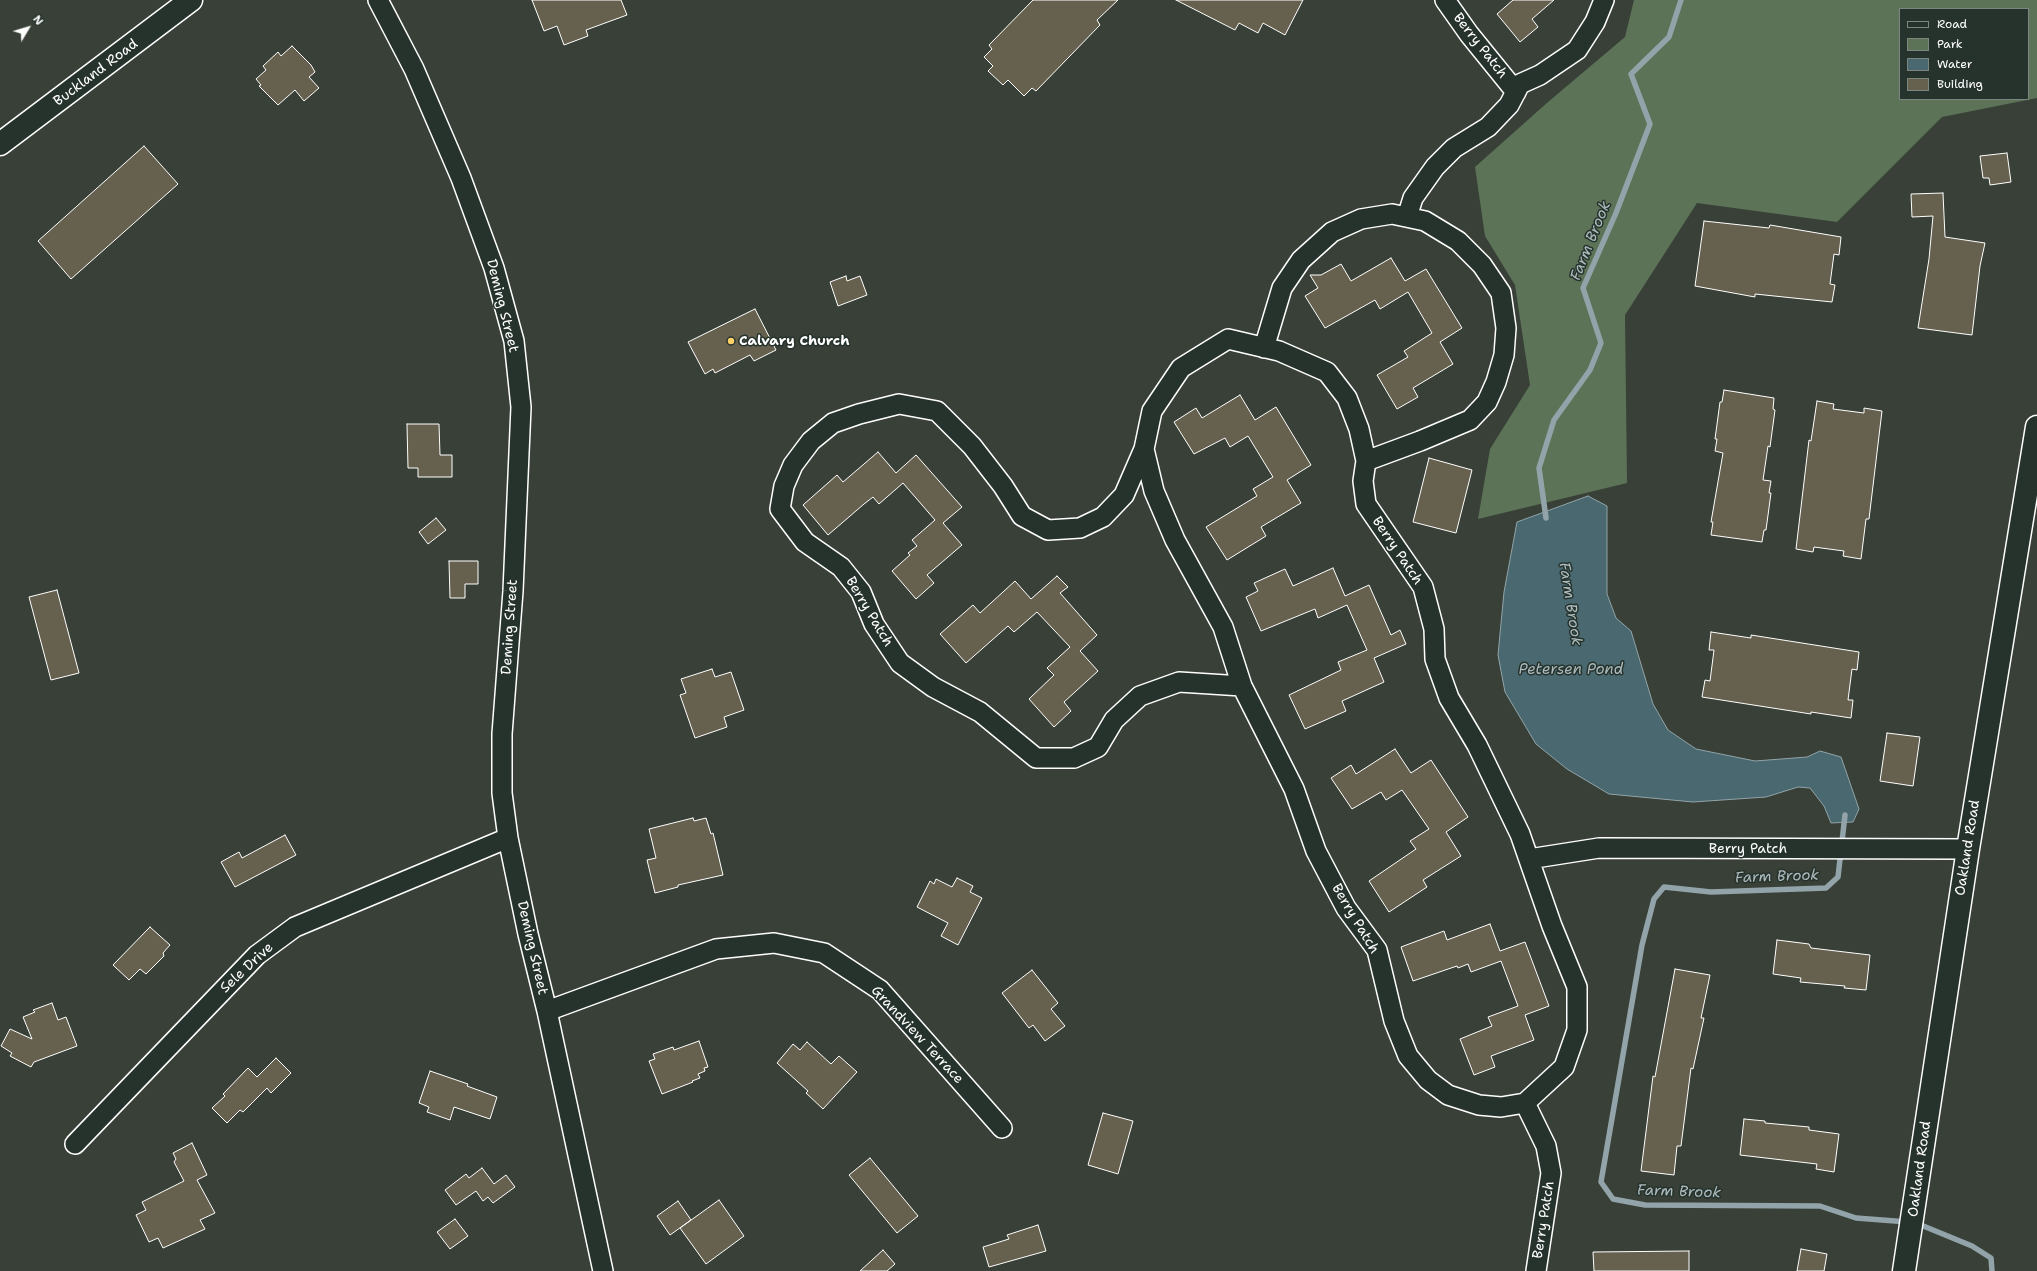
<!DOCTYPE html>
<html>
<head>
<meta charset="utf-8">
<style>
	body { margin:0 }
	#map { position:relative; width:2037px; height:1271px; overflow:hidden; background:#394037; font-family:"Shantell Sans",sans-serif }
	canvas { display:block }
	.legend { position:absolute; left:1899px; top:8px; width:130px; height:92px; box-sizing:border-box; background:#26332d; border:1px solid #7d8581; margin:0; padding:5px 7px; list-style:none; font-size:12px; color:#fff }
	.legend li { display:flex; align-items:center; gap:8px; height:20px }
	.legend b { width:20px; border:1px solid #7d8581 }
	.north { position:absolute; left:8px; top:8px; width:40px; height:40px; -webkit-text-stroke:3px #26332d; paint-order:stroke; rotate:52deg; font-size:11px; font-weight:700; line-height:16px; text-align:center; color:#fff }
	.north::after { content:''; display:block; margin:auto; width:14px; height:18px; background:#fff; clip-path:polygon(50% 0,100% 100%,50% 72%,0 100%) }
</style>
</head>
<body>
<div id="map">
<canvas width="2037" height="1271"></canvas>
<ul class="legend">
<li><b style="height:5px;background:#26332d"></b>Road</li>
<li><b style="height:11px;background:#5c7358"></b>Park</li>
<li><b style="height:11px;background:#49686f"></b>Water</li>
<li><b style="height:11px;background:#66604f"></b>Building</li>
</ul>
<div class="north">N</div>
</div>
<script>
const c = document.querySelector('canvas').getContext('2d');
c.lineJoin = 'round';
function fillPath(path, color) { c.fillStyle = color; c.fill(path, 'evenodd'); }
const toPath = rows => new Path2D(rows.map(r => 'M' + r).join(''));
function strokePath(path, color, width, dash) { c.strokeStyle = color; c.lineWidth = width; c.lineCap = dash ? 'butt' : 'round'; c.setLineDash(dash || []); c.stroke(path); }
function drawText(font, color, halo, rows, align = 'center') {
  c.font = font + ' "Shantell Sans",sans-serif'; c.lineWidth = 3; c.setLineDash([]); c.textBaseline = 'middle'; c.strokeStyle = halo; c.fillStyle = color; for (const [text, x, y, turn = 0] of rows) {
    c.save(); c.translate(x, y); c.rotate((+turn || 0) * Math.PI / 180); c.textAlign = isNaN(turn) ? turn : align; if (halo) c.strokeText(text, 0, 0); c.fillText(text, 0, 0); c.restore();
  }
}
const green = toPath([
	[1634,0,2037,0,2037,98,1942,117,1837,222,1697,203,1625,315,1627,483,1478,519,1490,449,1530,385,1515,285,1485,236,1475,167,1548,102,1625,37],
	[1900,9,2028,9,2028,99,1900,99]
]);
const water = toPath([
	[1588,496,1607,506,1607,594,1616,618,1631,631,1653,704,1668,730,1696,749,1755,761,1807,757,1820,751,1841,757,1859,809,1853,822,1831,823,1824,806,1810,788,1798,787,1766,797,1693,802,1609,794,1567,769,1536,744,1505,692,1498,655,1504,592,1517,522,1588,496]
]);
const stream = toPath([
	[1546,518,1539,468,1554,420,1590,370,1601,343,1583,288,1616,213,1650,124,1631,74,1669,37,1681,0],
	[1845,815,1838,877,1826,888,1711,892,1664,887,1654,899,1642,945,1601,1182,1613,1199,1645,1205,1820,1206,1856,1218,1908,1222],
	[1916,1223,1972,1246,1991,1258,1992,1271]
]);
const building = toPath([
	[532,0,621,0,627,15,586,30,588,36,564,45,557,26,544,31,532,0],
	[1033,0,1118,0,1097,20,1100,25,1036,91,1032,88,1024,96,1008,80,1003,85,988,71,993,66,984,57,992,49,989,45,1033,0],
	[1176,0,1303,0,1285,35,1263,23,1258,33,1239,23,1235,30,1176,0],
	[1513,0,1554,0,1532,19,1538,27,1520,42,1497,14,1513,0],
	[292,46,311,65,315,72,309,77,319,88,304,101,295,90,278,105,259,86,261,85,256,79,266,70,263,66,278,52,281,56,292,46],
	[144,146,178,184,71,279,38,241,144,146],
	[2007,153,2011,182,1990,185,1989,178,1983,178,1980,156,2007,153],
	[1943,193,1945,237,1985,243,1980,266,1972,335,1918,328,1929,259,1933,216,1912,217,1911,194,1943,193],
	[1704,221,1769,228,1770,225,1841,237,1839,255,1834,254,1830,284,1835,285,1832,302,1755,294,1755,297,1695,286,1704,221],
	[1391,258,1405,281,1426,269,1462,328,1440,342,1453,364,1413,388,1418,397,1397,409,1377,375,1408,357,1404,351,1432,333,1408,292,1380,309,1375,300,1325,328,1305,296,1318,288,1310,275,1321,275,1341,264,1351,281,1391,258],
	[846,276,847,281,860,276,867,295,838,306,830,282,846,276],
	[755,309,776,350,754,361,750,355,715,373,713,369,705,374,688,342,755,309],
	[1724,390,1774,398,1773,409,1775,410,1770,447,1768,446,1763,480,1771,481,1769,493,1771,493,1766,530,1764,530,1762,542,1711,535,1713,522,1711,522,1723,453,1715,451,1717,439,1715,439,1720,402,1722,402,1724,390],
	[1240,395,1255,420,1276,407,1311,465,1287,480,1301,503,1261,527,1266,536,1227,560,1206,527,1257,496,1253,489,1273,477,1248,436,1230,447,1225,438,1194,454,1174,422,1196,408,1202,418,1240,395],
	[1817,401,1834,404,1833,409,1864,413,1864,408,1882,411,1869,519,1866,519,1861,559,1843,556,1844,551,1814,547,1813,552,1796,549,1809,440,1811,441,1817,401],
	[407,424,439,424,440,455,452,455,452,477,418,477,418,468,408,468,407,424],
	[878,452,896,473,916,455,962,507,943,523,962,545,927,575,934,583,916,599,892,571,910,555,908,553,917,546,912,540,935,520,903,483,879,504,873,497,864,504,828,535,803,505,837,475,843,482,878,452],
	[1429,458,1472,470,1456,533,1413,522,1429,458],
	[436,518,446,530,428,544,419,532,436,518],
	[449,561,478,561,478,584,465,584,465,598,450,598,449,561],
	[1333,568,1345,596,1369,585,1391,635,1400,630,1406,644,1374,658,1384,682,1342,701,1346,711,1305,729,1289,695,1341,670,1338,662,1367,650,1347,605,1318,618,1315,609,1261,631,1246,597,1258,591,1254,583,1285,569,1293,586,1333,568],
	[1057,576,1068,587,1060,593,1097,635,1080,651,1098,671,1064,702,1071,711,1054,727,1029,699,1054,675,1047,668,1070,647,1037,612,1014,632,1008,626,966,663,940,634,973,605,980,613,1015,581,1031,599,1057,576],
	[57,590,79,673,51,680,29,597,57,590],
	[1711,632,1751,638,1751,635,1859,652,1857,670,1852,669,1848,700,1853,700,1851,718,1811,712,1811,714,1702,697,1705,680,1710,681,1714,650,1709,650,1711,632],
	[712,669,715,677,731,672,744,710,724,717,727,727,695,738,680,695,686,693,681,679,712,669],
	[1887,733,1920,737,1913,786,1880,781,1887,733],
	[1395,749,1411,773,1431,760,1468,817,1446,832,1461,856,1423,880,1427,887,1389,912,1369,881,1416,849,1410,841,1429,829,1402,790,1386,800,1381,792,1352,809,1331,778,1351,765,1356,774,1395,749],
	[693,818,694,821,706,818,711,834,713,833,723,875,678,885,678,887,655,893,647,860,656,858,649,829,693,818],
	[285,835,296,855,235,887,221,862,239,852,242,858,285,835],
	[957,878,973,886,970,892,982,898,958,945,941,936,948,923,917,907,930,881,934,884,936,879,952,887,957,878],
	[1490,924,1500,951,1525,942,1549,1006,1525,1015,1534,1040,1491,1056,1495,1067,1474,1075,1460,1039,1492,1026,1488,1017,1518,1006,1501,961,1471,972,1468,964,1458,968,1457,966,1413,981,1401,947,1444,931,1447,940,1490,924],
	[150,927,170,945,163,953,164,956,146,974,140,969,129,980,113,965,150,927],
	[1777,940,1809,944,1811,948,1870,955,1866,990,1844,988,1845,986,1800,982,1801,978,1773,974,1777,940],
	[1675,969,1710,975,1701,1018,1704,1018,1693,1069,1691,1068,1681,1146,1677,1146,1674,1175,1641,1171,1653,1076,1655,1077,1675,969],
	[1032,970,1058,1003,1051,1009,1065,1026,1045,1041,1033,1025,1029,1028,1002,993,1032,970],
	[52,1003,58,1020,66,1017,77,1046,34,1062,31,1067,10,1056,12,1053,1,1046,10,1029,32,1039,23,1017,35,1012,33,1010,52,1003],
	[699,1041,708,1067,704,1068,705,1071,698,1074,700,1078,692,1081,693,1082,662,1094,649,1061,655,1059,653,1054,673,1047,674,1050,699,1041],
	[807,1042,831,1064,839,1056,857,1072,823,1109,806,1093,808,1091,777,1063,793,1044,800,1050,807,1042],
	[276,1058,291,1073,271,1093,267,1088,243,1112,240,1110,227,1123,212,1108,225,1096,223,1094,248,1068,257,1077,276,1058],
	[430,1071,468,1084,467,1086,497,1097,490,1119,454,1107,450,1120,427,1112,429,1107,419,1103,430,1071],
	[1103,1113,1133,1121,1118,1174,1088,1165,1103,1113],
	[1744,1119,1765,1121,1765,1123,1809,1127,1809,1130,1839,1134,1834,1172,1816,1169,1817,1164,1740,1155,1744,1119],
	[192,1143,207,1175,197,1180,215,1213,200,1220,205,1229,163,1248,158,1238,149,1242,136,1215,146,1210,142,1202,184,1181,174,1162,176,1159,173,1153,192,1143],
	[870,1158,918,1216,897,1233,849,1175,870,1158],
	[482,1168,494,1184,506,1175,515,1187,493,1203,488,1197,483,1201,476,1191,456,1205,445,1190,466,1174,469,1178,482,1168],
	[719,1200,744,1236,706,1264,680,1228,719,1200],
	[678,1201,691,1220,670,1235,657,1216,678,1201],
	[455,1219,468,1236,450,1249,437,1232,455,1219],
	[1038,1225,1046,1251,989,1267,983,1247,1009,1239,1007,1235,1038,1225],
	[1801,1249,1827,1254,1824,1271,1797,1271,1801,1249],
	[883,1250,895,1264,887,1271,860,1271,883,1250],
	[1689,1251,1689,1271,1594,1271,1593,1252,1689,1251]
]);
const minor = toPath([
	[378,0,414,69,461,178,494,268,514,341,521,407,513,591,502,734,502,793,508,838,528,934,547,1011,603,1271],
	[1445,0,1469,34,1516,92],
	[1407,217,1413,198,1435,167,1454,148,1488,127,1509,105,1520,84,1540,75,1577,50,1595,22,1604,0],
	[1228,339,1279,351,1327,372,1347,398,1359,429,1366,461,1363,481,1366,504,1423,587,1434,629,1435,659,1449,698,1477,745,1520,834,1552,926,1577,987,1577,1030,1564,1067,1525,1103,1501,1107,1479,1105,1448,1095,1428,1080,1408,1056,1394,1021,1377,950,1346,908,1316,851,1294,789,1242,686,1223,627,1175,540,1154,491,1144,449,1152,411,1181,368,1228,339],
	[1264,348,1282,288,1301,260,1332,232,1361,219,1392,214,1425,221,1458,241,1482,265,1501,293,1506,328,1504,355,1496,382,1487,402,1470,420,1420,441,1366,461],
	[1144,449,1124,495,1103,517,1080,528,1048,530,1022,516,1003,486,972,446,937,411,899,404,859,414,833,423,811,441,793,465,784,486,780,509,805,542,841,567,861,592,874,624,900,663,933,687,980,712,1036,758,1074,758,1098,747,1114,720,1140,696,1179,682,1242,686],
	[1529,859,1599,848,1968,849],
	[547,1011,716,949,774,943,824,953,880,990,1002,1128],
	[1525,1103,1546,1146,1551,1173,1536,1271],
	[75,1144,257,955,295,927,508,838]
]);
const major = toPath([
	[0,144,191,0],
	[1904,1271,1968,849,2037,427]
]);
const markers = [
	[731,341,4,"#ffd166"]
];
const streetNames = [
	["Berry Patch",1480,46,52],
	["Buckland Road",96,73,-37],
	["Deming Street",502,306,76],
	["Berry Patch",1397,551,56],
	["Berry Patch",869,612,59],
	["Deming Street",510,627,-86],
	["Oakland Road",1968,848,-81],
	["Berry Patch",1748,849],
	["Berry Patch",1355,919,59],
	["Deming Street",532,948,77],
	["Sele Drive",247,968,-43],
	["Grandview Terrace",917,1035,47],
	["Oakland Road",1920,1169,-82],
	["Berry Patch",1544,1220,-81]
];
const poiNames = [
	["Calvary Church",739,341]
];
const waterNames = [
	["Farm Brook",1591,241,-68],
	["Farm Brook",1570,604,81],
	["Petersen Pond",1571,670],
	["Farm Brook",1777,877,-2],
	["Farm Brook",1679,1192,2]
];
fillPath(green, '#5c7358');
fillPath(water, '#49686f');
strokePath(water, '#92a4a9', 1);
strokePath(stream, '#92a4a9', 5.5);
fillPath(building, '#66604f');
strokePath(building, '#fff', 1);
strokePath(minor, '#fff', 22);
strokePath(major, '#fff', 25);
strokePath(minor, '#26332d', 19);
strokePath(major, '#26332d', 22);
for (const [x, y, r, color] of markers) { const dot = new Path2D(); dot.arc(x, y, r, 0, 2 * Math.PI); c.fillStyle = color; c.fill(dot); strokePath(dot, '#26332d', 1.5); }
drawText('14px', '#fff', '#26332d', streetNames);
drawText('bold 14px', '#fff', '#26332d', poiNames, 'left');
drawText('italic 15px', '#adbbbe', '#26332d', waterNames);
</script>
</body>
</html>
